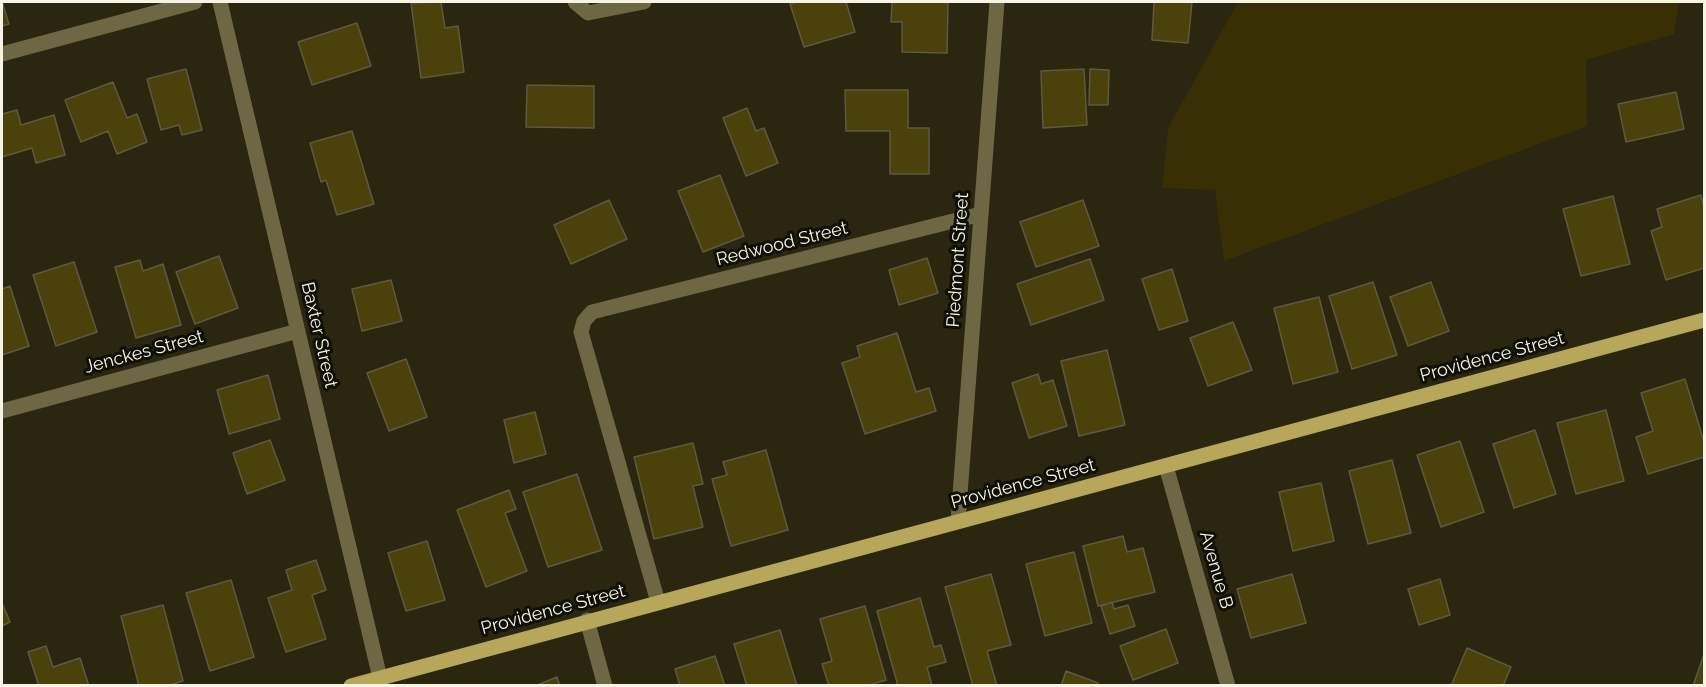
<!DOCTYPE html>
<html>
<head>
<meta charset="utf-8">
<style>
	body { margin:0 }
	#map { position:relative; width:1706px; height:687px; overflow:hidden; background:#2a260f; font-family:Raleway,sans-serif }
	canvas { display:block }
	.frame { position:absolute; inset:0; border:3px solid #f6f4e6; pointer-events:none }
</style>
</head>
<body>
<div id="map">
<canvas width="1706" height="687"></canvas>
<div class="frame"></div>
</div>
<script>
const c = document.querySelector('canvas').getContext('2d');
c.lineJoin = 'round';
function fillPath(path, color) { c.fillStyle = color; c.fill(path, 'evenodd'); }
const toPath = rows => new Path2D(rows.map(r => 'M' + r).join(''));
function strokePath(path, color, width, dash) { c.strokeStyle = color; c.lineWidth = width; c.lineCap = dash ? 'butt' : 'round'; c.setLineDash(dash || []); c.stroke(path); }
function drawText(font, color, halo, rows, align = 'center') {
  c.font = font + ' Raleway,sans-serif'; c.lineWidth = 6; c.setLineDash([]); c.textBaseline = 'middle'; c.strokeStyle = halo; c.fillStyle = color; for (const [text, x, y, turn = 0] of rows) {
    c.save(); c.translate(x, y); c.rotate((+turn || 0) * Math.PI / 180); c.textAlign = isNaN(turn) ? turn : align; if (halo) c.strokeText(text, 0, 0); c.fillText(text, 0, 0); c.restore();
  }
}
const green = toPath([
	[1238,2,1679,2,1674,34,1586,60,1587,126,1224,261,1215,190,1162,188,1168,128]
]);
const building = toPath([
	[2,2,9,24,2,26,2,2],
	[441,2,445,28,458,26,464,72,421,78,411,3,441,2],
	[797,2,846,2,855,32,804,47,790,4,797,2],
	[892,2,948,2,947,53,902,52,902,22,891,22,892,2],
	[1154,2,1192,2,1188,43,1152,40,1154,2],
	[357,23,371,66,312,85,298,42,357,23],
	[186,69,202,130,182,135,179,125,161,130,147,79,186,69],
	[1084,69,1087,125,1043,128,1041,71,1084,69],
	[1090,69,1109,70,1108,105,1089,105,1090,69],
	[113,82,127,118,137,114,147,142,117,154,108,131,81,142,65,100,113,82],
	[527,85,594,86,594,128,526,127,527,85],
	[845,90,908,90,908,128,929,128,929,174,890,174,890,131,846,131,845,90],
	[1676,92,1684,129,1626,142,1618,104,1676,92],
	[747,108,756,131,764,128,778,163,746,176,723,118,747,108],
	[17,110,21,125,54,115,65,155,36,163,32,148,2,157,2,114,17,110],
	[352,131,374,204,337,215,326,180,321,182,310,143,352,131],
	[720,175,744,236,703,252,678,191,720,175],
	[1701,195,1704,207,1704,268,1666,280,1651,231,1662,227,1657,209,1701,195],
	[1613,196,1630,264,1581,276,1563,209,1613,196],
	[609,200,627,239,571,264,554,225,609,200],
	[1083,200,1099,246,1036,267,1020,222,1083,200],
	[219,256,238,308,195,324,176,272,219,256],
	[927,258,938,293,899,305,889,270,927,258],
	[1090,259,1104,300,1031,325,1017,284,1090,259],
	[140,260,143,271,163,264,181,325,136,338,115,267,140,260],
	[74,262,97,332,56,346,33,275,74,262],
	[1172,269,1188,321,1159,330,1142,279,1172,269],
	[391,280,402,321,362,331,352,289,391,280],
	[1373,282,1397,355,1352,369,1329,296,1373,282],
	[1431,282,1449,331,1408,346,1390,297,1431,282],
	[10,286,29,346,2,355,2,289,10,286],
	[1319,297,1338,372,1293,384,1274,308,1319,297],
	[1233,322,1252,370,1208,386,1190,338,1233,322],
	[897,333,916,392,929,388,936,411,865,434,842,363,860,357,857,346,897,333],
	[1107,350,1125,425,1079,436,1061,361,1107,350],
	[406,359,427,417,389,431,367,373,406,359],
	[1038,374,1041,384,1053,380,1067,426,1029,438,1012,383,1038,374],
	[268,375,280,419,229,434,217,390,268,375],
	[1685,379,1704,442,1704,457,1648,474,1636,437,1653,431,1641,393,1685,379],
	[1606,410,1624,481,1576,494,1557,423,1606,410],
	[535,412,546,454,514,463,504,420,535,412],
	[1535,430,1556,494,1514,508,1493,444,1535,430],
	[270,440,285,480,247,494,233,453,270,440],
	[1460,441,1484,512,1441,527,1417,455,1460,441],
	[693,443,703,484,693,486,703,527,654,539,634,457,693,443],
	[766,450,788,530,731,546,712,479,727,475,723,462,766,450],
	[1392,460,1411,533,1368,544,1349,471,1392,460],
	[577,474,602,550,548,567,523,492,577,474],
	[1321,483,1334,541,1293,551,1279,492,1321,483],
	[509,490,516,509,505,513,527,571,486,587,457,510,509,490],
	[1123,536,1127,552,1143,548,1155,592,1098,606,1083,546,1123,536],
	[427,541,445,600,406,611,388,553,427,541],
	[1074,552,1092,623,1045,636,1026,564,1074,552],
	[316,560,326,590,312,595,326,639,286,652,268,598,292,590,286,570,316,560],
	[991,574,1011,645,987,651,997,686,973,686,945,587,991,574],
	[1292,574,1306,623,1251,638,1237,589,1292,574],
	[1440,579,1450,615,1419,625,1408,589,1440,579],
	[231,580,254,657,210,671,186,593,231,580],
	[920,598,934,647,941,645,946,662,927,667,932,686,898,686,877,611,920,598],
	[1112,602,1114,609,1128,605,1135,626,1110,634,1101,606,1112,602],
	[2,603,10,622,2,626,2,603],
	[163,605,183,681,167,686,139,686,121,616,163,605],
	[865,606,886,680,866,686,829,686,822,664,832,661,820,619,865,606],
	[1166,629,1178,663,1133,680,1120,646,1166,629],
	[780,630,797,686,747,686,734,644,780,630],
	[46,646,53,667,80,658,89,686,39,686,28,652,46,646],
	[1467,648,1511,667,1503,686,1451,686,1467,648],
	[1704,654,1704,686,1693,686,1704,654],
	[715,656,725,686,680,686,675,669,715,656],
	[1066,671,1098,683,1097,686,1061,686,1066,671],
	[557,677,560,686,535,686,557,677]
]);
const minor = toPath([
	[220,2,380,678],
	[575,2,588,13,644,2],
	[2,54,195,2],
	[2,411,298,331],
	[1166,466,1228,686],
	[958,521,997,2],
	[658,602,581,332,584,321,592,312,981,214],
	[587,620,605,686]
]);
const major = toPath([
	[351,686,1704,320]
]);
const streetNames = [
	["Redwood Street",782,244,-14],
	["Piedmont Street",958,260,-86],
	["Baxter Street",319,335,77],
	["Jenckes Street",144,352,-15],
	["Providence Street",1492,357,-15],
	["Providence Street",1023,484,-15],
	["Avenue B",1216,570,74],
	["Providence Street",553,610,-15]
];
fillPath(green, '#383004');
fillPath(building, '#4b410b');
strokePath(building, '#5e5941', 1.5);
strokePath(minor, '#6e6743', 15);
strokePath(major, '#b7a75a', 15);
drawText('18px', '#f6f4e6', '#100f06', streetNames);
</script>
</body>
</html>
